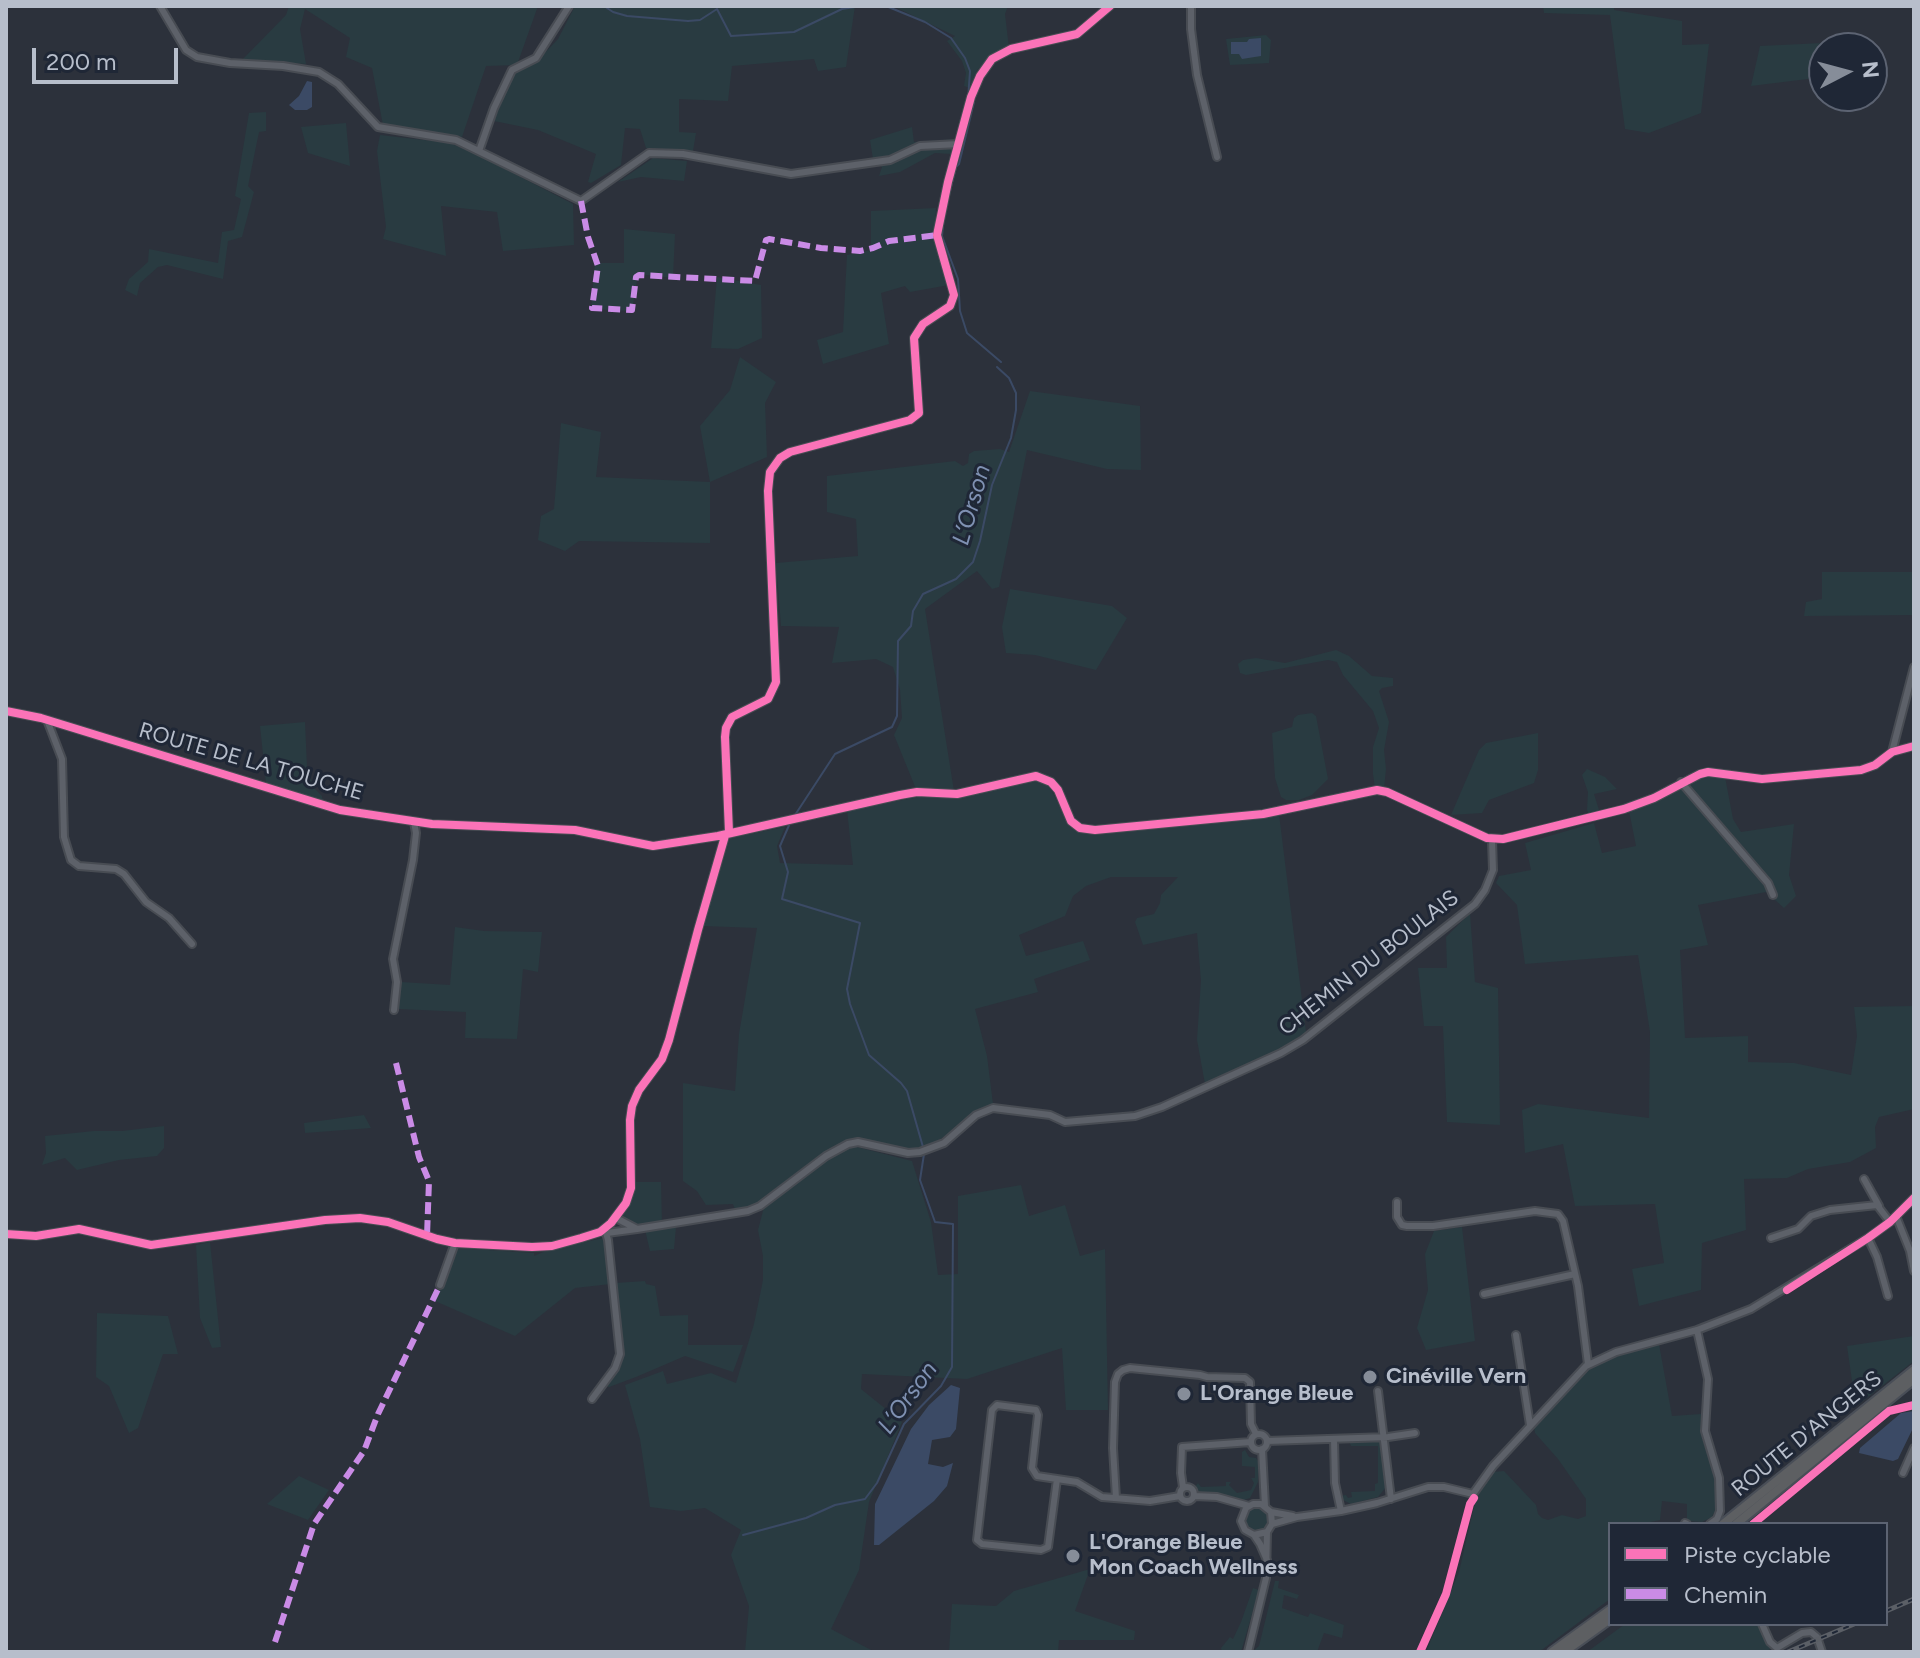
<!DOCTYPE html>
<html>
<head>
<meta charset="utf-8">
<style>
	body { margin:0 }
	#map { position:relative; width:1920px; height:1658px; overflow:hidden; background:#2c313b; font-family:Figtree,sans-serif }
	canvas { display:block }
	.frame { position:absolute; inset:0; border:8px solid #b7becb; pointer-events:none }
	.legend { position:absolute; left:1608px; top:1522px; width:280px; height:104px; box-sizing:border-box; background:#1f2736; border:2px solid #5c6372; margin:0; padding:10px 14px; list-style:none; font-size:24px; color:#b7becb }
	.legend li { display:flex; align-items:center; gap:16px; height:40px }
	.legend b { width:40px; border:2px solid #5c6372 }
	.north { position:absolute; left:1808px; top:32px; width:80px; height:80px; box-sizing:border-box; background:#1f2736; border:2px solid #5c6372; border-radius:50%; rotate:84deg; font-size:22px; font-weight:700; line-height:32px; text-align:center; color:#b7becb }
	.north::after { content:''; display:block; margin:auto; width:28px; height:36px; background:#868d99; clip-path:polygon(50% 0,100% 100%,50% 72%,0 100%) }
	.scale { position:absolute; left:32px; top:48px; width:146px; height:36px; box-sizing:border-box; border:4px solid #b7becb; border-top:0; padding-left:10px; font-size:24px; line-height:28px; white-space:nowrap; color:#b7becb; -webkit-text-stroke:6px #1f2736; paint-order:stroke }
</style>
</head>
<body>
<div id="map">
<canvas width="1920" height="1658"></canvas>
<div class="frame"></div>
<ul class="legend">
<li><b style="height:10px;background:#fb73b8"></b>Piste cyclable</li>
<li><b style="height:10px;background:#ca8be6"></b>Chemin</li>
</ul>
<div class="north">N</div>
<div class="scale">200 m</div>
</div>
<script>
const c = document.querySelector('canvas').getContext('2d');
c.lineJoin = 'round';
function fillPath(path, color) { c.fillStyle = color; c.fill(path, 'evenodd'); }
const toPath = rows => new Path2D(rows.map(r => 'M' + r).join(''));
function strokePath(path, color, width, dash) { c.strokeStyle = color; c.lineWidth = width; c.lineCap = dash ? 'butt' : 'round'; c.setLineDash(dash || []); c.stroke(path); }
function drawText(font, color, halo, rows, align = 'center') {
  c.font = font + ' Figtree,sans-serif'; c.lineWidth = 6; c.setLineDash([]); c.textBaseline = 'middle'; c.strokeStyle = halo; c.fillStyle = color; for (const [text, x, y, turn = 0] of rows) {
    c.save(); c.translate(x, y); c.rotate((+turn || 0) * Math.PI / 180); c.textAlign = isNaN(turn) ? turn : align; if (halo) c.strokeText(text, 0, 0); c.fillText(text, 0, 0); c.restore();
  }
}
const green = toPath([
	[289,6,538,6,517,65,486,66,462,137,395,129,383,125,372,68,346,57,350,38,305,9,300,29,306,64,242,60,286,15],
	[575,6,855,6,846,67,818,71,814,59,732,66,728,101,679,99,679,132,696,133,693,151,646,148,640,129,625,128,621,165,591,183,588,182,596,154,538,130,494,121,513,72,538,60,558,39],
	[893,6,1008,6,1005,14,1009,48,988,60,977,70,970,88,964,86,966,73,962,61,947,41,955,36],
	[1543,6,1614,6,1614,10,1682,21,1682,45,1709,44,1701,113,1649,133,1625,129,1610,15,1544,13],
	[1266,35,1271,40,1269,63,1230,65,1226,39],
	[1843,42,1844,48,1824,48,1824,77,1751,86,1760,46],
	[266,112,266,131,259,132,248,186,254,192,242,237,228,241,223,279,167,265,158,267,140,283,137,296,125,290,129,279,148,262,149,249,218,263,222,232,234,230,241,199,235,196,249,113],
	[346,123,350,166,308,153,301,127],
	[912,127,914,142,956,139,951,154,935,153,900,172,879,176,882,167,873,159,870,140],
	[380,135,450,143,480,156,573,204,574,245,503,251,497,212,441,206,446,256,383,239,386,227,377,151],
	[653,158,687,161,684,181,641,177,618,182],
	[936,208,934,242,949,285,910,292,905,286,881,293,889,344,823,364,817,340,843,332,847,255,871,250,871,211],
	[624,229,675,234,673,278,638,274,632,311,591,309,595,263,624,263],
	[717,277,761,285,762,338,738,349,711,348],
	[740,357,776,382,765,403,767,457,710,482,710,543,579,541,565,551,538,540,541,516,554,509,561,423,601,432,596,477,710,482,700,426,730,390],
	[1030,391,1140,406,1141,470,1107,469,1027,450,999,587,992,589,977,571,925,609,954,791,916,789,894,735,902,718,900,690,893,667,876,659,832,663,839,627,781,626,776,563,858,556,856,519,827,512,827,476,955,461,963,466,968,463,969,454,974,451,1000,449,1009,452],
	[1822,572,1914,572,1914,615,1804,616,1806,602,1822,599],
	[1010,589,1112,606,1127,618,1096,670,1035,655,1006,653,1002,627],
	[1336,650,1349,656,1372,676,1393,678,1393,686,1382,688,1379,691,1389,722,1384,750,1386,769,1384,789,1375,789,1373,774,1373,747,1379,728,1373,711,1343,675,1337,662,1328,660,1246,675,1240,673,1238,664,1243,660,1256,658,1285,663],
	[1312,713,1316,716,1328,779,1312,795,1299,800,1286,800,1281,797,1275,778,1272,733,1292,727,1294,718,1298,715],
	[305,722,307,767,314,788,322,796,323,803,266,783,260,726],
	[1538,733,1538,770,1534,783,1489,800,1482,813,1451,815,1479,750,1486,743],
	[1587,769,1605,777,1617,789,1594,794,1600,813,1589,815,1587,810,1588,792,1582,775],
	[1713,775,1725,777,1733,819,1741,832,1794,824,1789,875,1796,896,1784,908,1766,892,1698,905,1708,945,1680,950,1685,1038,1748,1036,1748,1062,1794,1063,1851,1075,1857,1036,1854,1007,1914,1006,1914,1109,1879,1117,1875,1127,1876,1148,1850,1162,1808,1169,1787,1178,1744,1179,1746,1230,1702,1243,1701,1290,1639,1306,1632,1269,1664,1263,1655,1204,1575,1206,1563,1144,1525,1153,1522,1110,1538,1104,1649,1118,1650,1032,1638,955,1525,964,1517,905,1496,883,1499,876,1531,870,1525,843,1594,823,1602,853,1636,846,1629,811,1657,801,1703,776],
	[1031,780,1044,782,1050,787,1068,824,1081,831,1112,831,1279,814,1306,1032,1282,1049,1205,1084,1197,1040,1201,981,1197,933,1143,945,1135,922,1137,918,1154,914,1160,903,1161,895,1178,877,1111,877,1086,886,1073,896,1065,916,1019,935,1026,956,1083,941,1090,960,1034,979,1038,992,975,1009,987,1056,993,1104,930,1146,906,1149,869,1140,849,1140,813,1160,752,1207,736,1212,733,1204,706,1205,697,1191,683,1181,683,1083,735,1091,739,1034,757,928,703,926,730,838,785,827,777,846,780,863,853,865,847,810,919,797,959,797],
	[1470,913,1475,982,1498,988,1500,1125,1447,1122,1443,1026,1424,1026,1418,968,1447,968,1446,937],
	[455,927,484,931,542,932,538,972,523,969,517,1039,465,1038,466,1012,398,1009,401,982,450,985],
	[364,1115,371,1128,305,1133,304,1123],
	[164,1126,164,1148,157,1156,119,1160,77,1170,65,1158,42,1165,46,1153,45,1136,94,1131,122,1131],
	[848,1147,857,1147,912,1161,931,1222,938,1275,958,1274,958,1196,1021,1185,1029,1216,1065,1205,1080,1256,1105,1249,1108,1410,1066,1410,1062,1348,967,1379,862,1374,861,1389,902,1422,869,1502,859,1570,831,1629,875,1652,745,1652,749,1606,731,1555,741,1530,705,1508,681,1511,650,1507,640,1439,625,1385,663,1371,667,1384,711,1373,736,1383,754,1324,763,1280,763,1256,758,1230,765,1203,826,1158],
	[634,1182,661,1182,662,1224,638,1227,623,1221,621,1217,633,1192],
	[676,1227,674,1249,650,1251,645,1230],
	[1462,1227,1475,1341,1426,1350,1417,1328,1428,1290,1425,1254,1434,1231],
	[604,1238,611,1284,575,1288,515,1336,435,1301,457,1248,534,1253,534,1256,550,1249],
	[210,1242,221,1347,212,1348,200,1318,196,1245],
	[645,1281,646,1284,655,1286,660,1316,688,1315,688,1345,743,1345,733,1372,685,1356,636,1377,609,1387,606,1386,617,1369,623,1352,615,1283],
	[97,1313,168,1316,178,1354,163,1354,138,1428,129,1433,109,1386,96,1377],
	[1914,1336,1914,1361,1859,1404,1855,1402,1847,1346],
	[1659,1344,1672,1416,1701,1414,1703,1440,1714,1472,1717,1506,1712,1517,1702,1522,1687,1521,1687,1504,1662,1501,1660,1520,1641,1524,1610,1524,1610,1599,1539,1652,1426,1652,1459,1572,1476,1498,1493,1472,1504,1471,1536,1505,1538,1514,1542,1518,1548,1520,1562,1515,1578,1519,1586,1516,1586,1499,1558,1459,1535,1433,1534,1426,1579,1377,1592,1366,1613,1356],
	[1378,1440,1381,1443,1386,1487,1378,1497,1351,1504,1341,1499,1340,1496,1346,1495,1348,1498,1352,1497,1351,1492,1375,1491,1375,1484,1378,1483,1378,1446,1351,1446,1349,1441],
	[1245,1450,1249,1457,1256,1458,1258,1461,1258,1482,1250,1498,1238,1502,1199,1492,1195,1487,1198,1483,1201,1487,1226,1486,1226,1482,1231,1482,1229,1485,1237,1493,1251,1490,1254,1483,1251,1478,1255,1478,1255,1467,1242,1466,1242,1452],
	[299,1476,329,1490,308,1520,267,1504],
	'1245 1519a12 12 0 1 1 24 0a12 12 0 1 1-24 0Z',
	[1090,1569,1075,1611,1135,1631,1134,1640,1059,1640,1058,1652,949,1652,952,1604,996,1606,1014,1591],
	[1275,1581,1279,1581,1278,1588,1299,1595,1297,1599,1284,1595,1282,1608,1308,1617,1310,1613,1344,1625,1342,1638,1324,1633,1317,1652,1252,1652,1259,1646],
	[1253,1588,1259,1590,1241,1652,1222,1652,1221,1648,1230,1637,1233,1639,1241,1622],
	[1625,1624,1760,1624,1772,1648,1765,1652,1587,1652]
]);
const water = toPath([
	[1261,38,1261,56,1242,59,1239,54,1231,54,1231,42,1247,42,1249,39],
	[307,81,312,82,312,107,307,110,295,110,289,105,299,96],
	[951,1385,960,1388,956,1429,950,1437,932,1440,928,1464,943,1467,953,1463,947,1486,934,1501,879,1545,874,1545,875,1504,911,1429,929,1405],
	[1914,1411,1914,1426,1898,1459,1893,1461,1859,1453,1860,1448,1901,1413]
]);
const stream = toPath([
	[604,6,613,12,627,16,688,21,700,20,717,9,731,36,794,32,842,9,861,6],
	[886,6,925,22,951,38,965,58,970,71,968,100],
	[974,102,959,164,956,167,944,215,942,236,958,279,960,311,967,333,1001,362],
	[795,815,835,754,892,727,897,716,898,641,911,626,913,611,923,594,956,579,973,562,980,541,992,485,1011,438,1016,410,1016,393,1009,378,997,367],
	[790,823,780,846,788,872,782,899,860,923,847,989,850,1004,869,1055,901,1083,907,1091,923,1147],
	[743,1535,806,1518,835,1505,865,1499,877,1483,904,1424,941,1386,952,1367,953,1224,935,1222,920,1180,924,1154]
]);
const minor = toPath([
	[160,6,186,50,197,57,230,63,283,66,319,72,338,84,378,127,456,140,581,201,649,153,683,154,791,174,890,160,920,146,959,144],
	[1191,6,1191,29,1197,75,1217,157],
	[479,151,494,108,512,70,536,58,569,6],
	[6,711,41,718,340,810,432,824,575,830,653,846,718,836,900,795,917,792,957,794,1036,776,1051,782,1058,790,1071,821,1080,828,1095,830,1263,814,1377,790,1387,792,1487,838,1503,839,1624,809,1654,798,1700,774,1708,772,1762,779,1861,770,1875,765,1892,752,1914,746],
	[47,720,62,759,64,837,71,860,79,866,116,869,124,874,146,902,169,918,192,944],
	[1892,752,1914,667],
	[1681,782,1768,883,1773,895],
	[394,1010,397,982,393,959,413,860,416,833,414,822],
	[1864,1179,1879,1206],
	[1397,1202,1397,1217,1402,1225,1407,1226,1433,1226,1535,1211,1558,1214,1563,1221,1578,1286,1588,1364],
	[1896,1216,1910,1251,1914,1271],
	[637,1229,748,1211,760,1206,826,1156,848,1144,858,1142,908,1153,920,1152,944,1143,976,1115,993,1108,1050,1115,1065,1122,1135,1116,1162,1107,1281,1053,1303,1040,1475,904,1485,890,1493,870,1492,840],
	[607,1233,637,1229,616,1218],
	[6,1234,36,1236,79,1229,151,1245,325,1220,360,1218,388,1222,437,1239,455,1243,532,1247,552,1246,581,1238,600,1232,611,1223,626,1203,631,1188,630,1120,632,1106,639,1090,662,1059,669,1040,698,930,725,836,729,832,725,737,726,728,732,717,768,699,776,682,768,491,770,472,780,458,790,452,910,420,919,413,914,338,923,324,950,306,954,295,937,235,948,182,971,97,980,76,992,59,1011,49,1077,34,1110,6],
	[1771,1238,1798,1229,1811,1216,1830,1210,1877,1205,1890,1222],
	[1868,1238,1877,1257,1888,1296],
	[440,1285,455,1243],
	[1484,1294,1575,1274],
	[1697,1330,1708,1379,1705,1431,1719,1478,1720,1511,1717,1519,1710,1524],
	[1516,1335,1530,1425],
	[1378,1391,1391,1499],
	[592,1399,615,1368,620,1354,608,1240,605,1229],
	'1251 1442a8 8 0 1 1 16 0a8 8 0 1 1-16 0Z',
	[1334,1439,1335,1483,1341,1511],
	[1267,1441,1388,1437,1415,1433],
	[1262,1449,1265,1506],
	[1903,1473,1914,1448],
	[1057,1479,1048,1547,1041,1550,982,1544,977,1540,992,1410,997,1405,1036,1410,1038,1415,1032,1468,1037,1476,1077,1482,1102,1497,1150,1501,1180,1496],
	'1180 1494a7 7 0 1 1 14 0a7 7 0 1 1-14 0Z',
	[1183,1487,1181,1473,1182,1447,1251,1442],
	[1194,1496,1217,1497,1249,1506],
	[1116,1498,1113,1448,1115,1382,1118,1374,1123,1370,1130,1368,1200,1375,1207,1377,1245,1378,1250,1382,1251,1424,1256,1434],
	[1271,1512,1293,1516],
	[1685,1523,1687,1524],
	[1272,1524,1297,1517,1341,1511,1377,1503,1428,1487,1444,1487,1473,1494,1493,1466,1586,1366,1616,1352,1697,1330,1751,1309,1868,1238,1890,1222,1914,1198],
	[1254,1535,1267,1532,1272,1524,1271,1512,1261,1504,1253,1504,1246,1508,1241,1521,1245,1530,1254,1535,1260,1544,1267,1560],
	[1762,1624,1770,1642,1777,1648,1802,1633,1811,1632,1817,1637,1822,1652],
	[1248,1652,1266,1578,1267,1532]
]);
const highway = toPath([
	[1723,1524,1914,1370],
	[1736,1524,1914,1379],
	[1552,1652,1610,1610],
	[1564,1652,1610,1619]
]);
const rail = toPath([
	[1886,1611,1914,1599],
	[1788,1652,1854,1624]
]);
const quiet = toPath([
	[581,201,588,237,598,266,592,308,632,310,636,277,639,275,755,281,766,240,769,239,821,248,860,251,873,248,889,241,937,235],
	[396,1063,419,1157,429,1181,427,1236],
	[275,1642,314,1524,364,1451,378,1414,440,1285]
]);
const cycleway = toPath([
	[6,711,41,718,340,810,432,824,575,830,653,846,718,836,900,795,917,792,957,794,1036,776,1051,782,1058,790,1071,821,1080,828,1095,830,1263,814,1377,790,1387,792,1487,838,1503,839,1624,809,1654,798,1700,774,1708,772,1762,779,1861,770,1875,765,1892,752,1914,746],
	[6,1234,36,1236,79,1229,151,1245,325,1220,360,1218,388,1222,437,1239,455,1243,532,1247,552,1246,581,1238,600,1232,611,1223,626,1203,631,1188,630,1120,632,1106,639,1090,662,1059,669,1040,698,930,725,836,729,832,725,737,726,728,732,717,768,699,776,682,768,491,770,472,780,458,790,452,910,420,919,413,914,338,923,324,950,306,954,295,937,235,948,182,971,97,980,76,992,59,1011,49,1077,34,1110,6],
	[1787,1290,1868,1238,1890,1222,1914,1198],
	[1753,1524,1889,1411,1914,1405],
	[1420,1652,1446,1594,1470,1504,1474,1498]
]);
const markers = [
	[1370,1377,8,"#868d99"],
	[1184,1394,8,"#868d99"],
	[1073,1556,8,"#868d99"]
];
const streetNames = [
	["ROUTE DE LA TOUCHE",251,762,16],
	["CHEMIN DU BOULAIS",1369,963,-38],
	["ROUTE D'ANGERS",1807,1434,-39]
];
const poiNames = [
	["Cinéville Vern",1386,1377],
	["L'Orange Bleue",1200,1394],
	["L'Orange Bleue",1089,1543],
	["Mon Coach Wellness",1089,1568]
];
const waterNames = [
	["L’Orson",972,505,-74],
	["L’Orson",908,1398,-54]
];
fillPath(green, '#293b41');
fillPath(water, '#3b4a65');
strokePath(stream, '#3b4a65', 2);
strokePath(minor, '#484c53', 10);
strokePath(highway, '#494e57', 12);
strokePath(minor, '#5d6169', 6);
strokePath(highway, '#5d5f62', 8);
strokePath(rail, '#5b5f66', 5);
strokePath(rail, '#1f2736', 2, [6]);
strokePath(quiet, '#ca8be6', 6, [12, 6]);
strokePath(cycleway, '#fb73b8', 8);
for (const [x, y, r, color] of markers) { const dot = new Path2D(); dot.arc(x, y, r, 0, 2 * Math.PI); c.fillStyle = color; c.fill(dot); strokePath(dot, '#1f2736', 3); }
drawText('22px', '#b7becb', '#1f2736', streetNames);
drawText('bold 22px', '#b7becb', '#1f2736', poiNames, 'left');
drawText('italic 24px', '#7f91b2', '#1f2736', waterNames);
</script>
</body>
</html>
